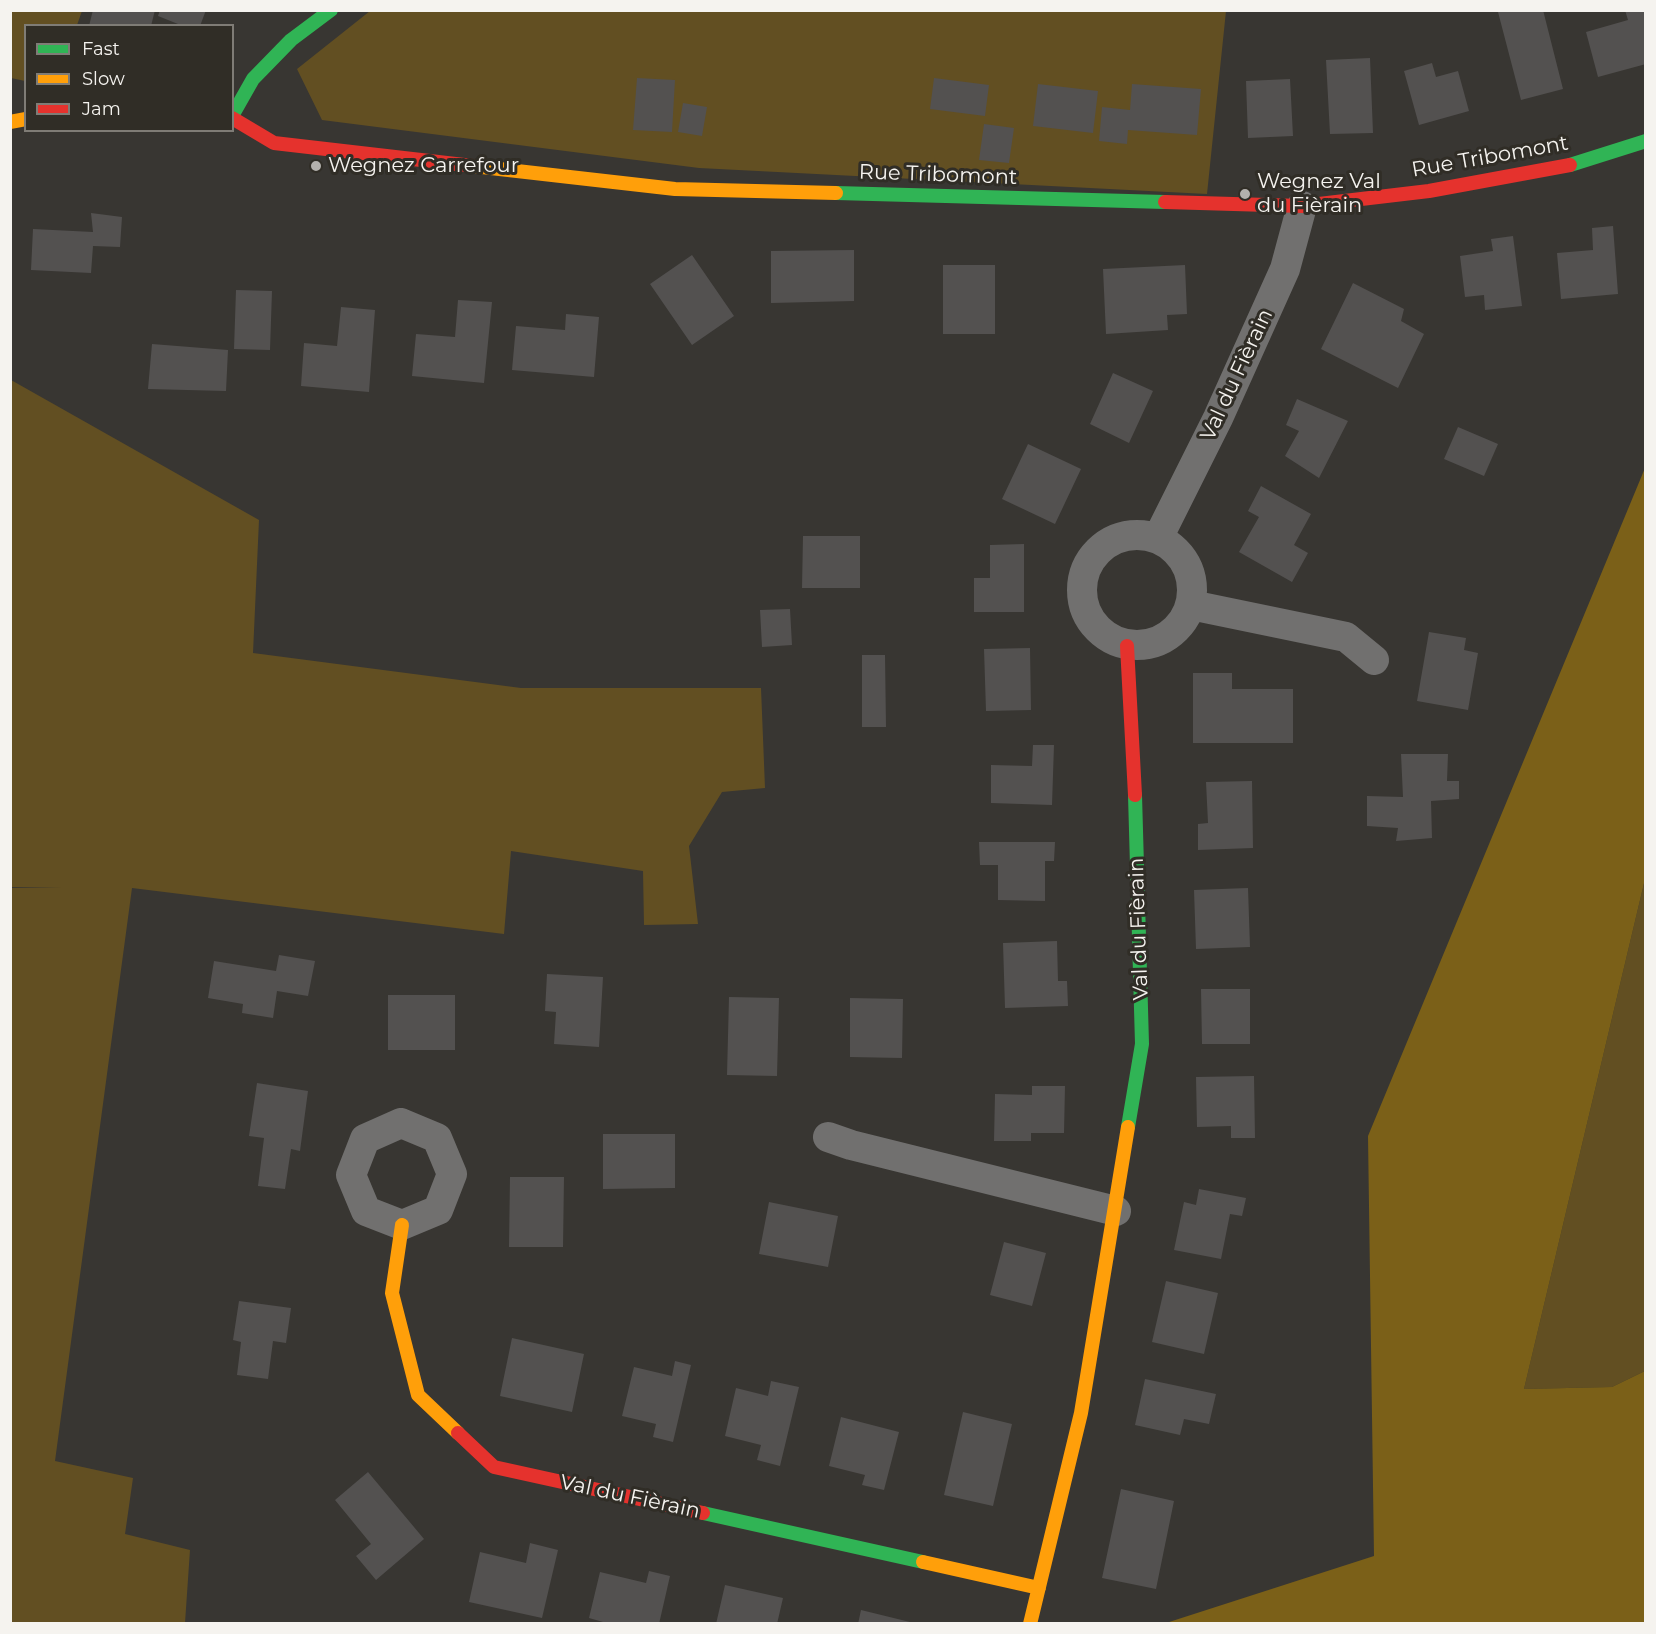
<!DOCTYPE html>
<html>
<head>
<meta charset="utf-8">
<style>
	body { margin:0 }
	#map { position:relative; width:1656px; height:1634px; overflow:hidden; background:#383632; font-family:Montserrat,sans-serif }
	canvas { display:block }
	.frame { position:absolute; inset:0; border:12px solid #f5f3ef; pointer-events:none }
	.legend { position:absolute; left:24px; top:24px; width:210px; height:108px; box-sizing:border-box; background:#302d26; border:2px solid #7f7c76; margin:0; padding:8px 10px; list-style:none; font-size:18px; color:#f5f3ef }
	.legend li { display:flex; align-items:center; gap:12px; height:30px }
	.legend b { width:30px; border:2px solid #7f7c76 }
</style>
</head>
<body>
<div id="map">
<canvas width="1656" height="1634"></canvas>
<div class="frame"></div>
<ul class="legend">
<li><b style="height:8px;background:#30b455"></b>Fast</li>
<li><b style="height:8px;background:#ff9f0a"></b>Slow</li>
<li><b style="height:8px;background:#e5322d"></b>Jam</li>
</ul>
</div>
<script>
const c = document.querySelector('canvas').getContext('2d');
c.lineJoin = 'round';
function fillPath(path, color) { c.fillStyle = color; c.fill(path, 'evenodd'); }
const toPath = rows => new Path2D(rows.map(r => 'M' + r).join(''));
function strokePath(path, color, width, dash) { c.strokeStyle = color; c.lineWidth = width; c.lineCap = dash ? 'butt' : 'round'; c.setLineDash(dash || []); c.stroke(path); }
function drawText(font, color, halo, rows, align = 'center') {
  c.font = font + ' Montserrat,sans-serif'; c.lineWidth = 6; c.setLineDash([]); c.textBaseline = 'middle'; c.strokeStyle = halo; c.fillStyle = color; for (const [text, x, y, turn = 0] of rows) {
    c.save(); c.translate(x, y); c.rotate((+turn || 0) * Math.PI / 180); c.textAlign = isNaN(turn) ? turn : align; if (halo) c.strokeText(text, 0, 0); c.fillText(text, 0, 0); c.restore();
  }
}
const green = toPath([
	[11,10,82,11,77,25,26,26,25,81,11,78],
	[370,11,1226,11,1207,194,699,168,322,120,297,69],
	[11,380,259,520,253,653,521,688,761,688,765,788,722,792,689,846,698,924,644,925,643,871,511,851,504,934,132,888,55,1461,133,1478,125,1534,190,1550,185,1623,11,1623,11,888,61,888,11,887],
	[1645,879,1645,1371,1612,1387,1524,1389]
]);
const forest = toPath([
	[1645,468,1645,879,1524,1389,1612,1387,1645,1371,1645,1623,1166,1623,1374,1556,1368,1136]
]);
const building = toPath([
	[93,10,155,10,151,26,89,26],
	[160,10,206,10,200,26,183,26,158,16],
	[1503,10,1543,10,1563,89,1521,100,1498,12],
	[1625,10,1646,10,1646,64,1598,77,1586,32,1628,20],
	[1370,58,1373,133,1330,134,1326,60],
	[1432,63,1436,77,1458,71,1469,111,1419,125,1404,71],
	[637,78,675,80,672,132,633,130],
	[934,78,989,85,985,116,930,109],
	[1290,79,1293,136,1248,138,1246,81],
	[1038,84,1098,91,1093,133,1033,126],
	[1132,84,1201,89,1197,135,1128,130,1127,144,1099,141,1102,107,1130,110],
	[683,103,707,107,702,136,678,132],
	[984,124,1014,128,1009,163,979,160],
	[91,213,122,217,120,247,93,246,91,273,31,270,33,229,93,232],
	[1613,226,1618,294,1561,299,1557,253,1593,250,1592,228],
	[1513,236,1522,306,1485,310,1484,295,1465,297,1460,256,1493,251,1491,239],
	[854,250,854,301,771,303,771,251],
	[692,255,734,316,692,345,650,284],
	[943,265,995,265,995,334,943,334],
	[1185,265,1187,314,1167,315,1168,330,1106,334,1103,269],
	[1353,283,1404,309,1401,321,1424,334,1398,388,1321,349],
	[236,290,272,291,270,350,234,349],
	[458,300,492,302,484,383,412,376,416,334,455,337],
	[341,307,375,310,369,392,301,386,304,343,337,346],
	[566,314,599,317,594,377,512,370,516,326,565,330],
	[152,344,228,350,226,391,148,389],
	[1113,373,1153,391,1129,443,1090,424],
	[1297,399,1348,421,1319,478,1285,456,1299,431,1286,425],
	[1458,427,1498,444,1484,476,1444,459],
	[1028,444,1081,469,1055,524,1002,499],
	[1261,486,1311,514,1294,545,1308,553,1292,582,1239,552,1259,517,1248,511],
	[803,536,860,536,860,588,802,588],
	[1024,544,1024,612,974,612,974,578,990,578,990,545],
	[790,609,792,645,762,647,760,610],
	[1429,632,1466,638,1464,650,1478,653,1468,710,1417,701],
	[1030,648,1031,710,986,711,984,649],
	[862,655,885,655,886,727,862,727],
	[1193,673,1232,673,1232,689,1293,689,1293,743,1193,743],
	[1033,745,1054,745,1052,805,991,803,991,765,1032,766],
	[1401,754,1448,754,1447,781,1459,781,1459,799,1431,801,1432,838,1396,841,1398,828,1367,826,1367,796,1403,797],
	[1252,781,1253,848,1198,850,1198,824,1208,823,1206,782],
	[979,842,1055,842,1054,861,1045,861,1045,901,998,900,998,865,980,865],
	[1248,888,1250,947,1196,949,1194,890],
	[1057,941,1058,981,1067,981,1068,1006,1005,1008,1003,943],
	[279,955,315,961,308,996,277,991,273,1018,242,1013,243,1004,208,998,214,961,276,971],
	[547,974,603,977,599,1047,554,1044,556,1012,545,1011],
	[1201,989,1250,989,1250,1044,1202,1044],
	[388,995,455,995,455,1050,388,1050],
	[729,997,779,998,777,1076,727,1075],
	[850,998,903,999,902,1058,850,1057],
	[1254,1076,1255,1138,1231,1138,1231,1126,1197,1127,1196,1077],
	[257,1083,308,1091,300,1151,291,1149,285,1189,258,1186,264,1138,249,1136],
	[1032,1086,1065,1086,1064,1133,1031,1133,1031,1141,994,1141,995,1094,1032,1095],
	[603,1134,675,1134,675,1188,603,1189],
	[510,1177,564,1177,563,1247,509,1247],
	[1199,1189,1246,1198,1242,1216,1230,1214,1221,1259,1174,1250,1184,1202,1196,1205],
	[769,1202,838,1216,828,1267,759,1254],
	[1004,1242,1046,1253,1032,1306,990,1295],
	[1166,1281,1218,1293,1204,1354,1152,1342],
	[239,1301,291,1308,286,1343,273,1341,268,1379,237,1375,241,1342,233,1340],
	[512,1338,584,1354,572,1412,500,1396],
	[675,1361,691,1365,673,1442,653,1437,656,1424,622,1416,634,1367,672,1376],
	[1145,1379,1216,1394,1209,1424,1184,1419,1180,1435,1135,1425],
	[771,1381,799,1387,780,1466,757,1460,761,1445,725,1436,736,1388,768,1396],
	[963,1412,1012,1424,993,1506,944,1495],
	[841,1417,899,1432,884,1490,862,1485,865,1475,829,1466],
	[368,1472,424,1539,376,1580,356,1556,371,1544,335,1500],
	[1121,1489,1174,1501,1156,1589,1102,1578],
	[530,1543,558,1550,542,1618,469,1602,480,1552,526,1563],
	[649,1571,670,1576,659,1624,610,1624,589,1618,600,1572,646,1583],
	[725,1585,783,1598,777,1624,716,1624],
	[861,1610,914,1623,914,1624,858,1624]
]);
const street = toPath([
	'1082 590a55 55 0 1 1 110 0a55 55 0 1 1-110 0Z',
	[1158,538,1218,418,1285,269,1302,206],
	[1191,605,1346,637,1374,660],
	[401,1123,437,1138,452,1174,438,1210,402,1225,366,1211,351,1175,365,1139,401,1123],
	[828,1137,851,1145,1116,1211]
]);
const fast = toPath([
	[232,116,253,79,291,40,331,10],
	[1570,165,1646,141],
	[836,193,1165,202],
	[1128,1127,1142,1044,1135,795],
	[703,1513,923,1562]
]);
const slow = toPath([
	[10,122,26,119],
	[473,166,675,189,836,193],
	[402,1225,392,1293,418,1395,458,1433],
	[923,1562,1039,1588],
	[1030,1624,1081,1413,1128,1127]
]);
const jam = toPath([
	[232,118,274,143,473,166],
	[1165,202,1302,206,1429,191,1570,165],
	[1127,646,1135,795],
	[458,1433,494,1467,703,1513]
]);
const markers = [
	[316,166,6,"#b3b1ad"],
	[1245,194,6,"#b3b1ad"]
];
const streetNames = [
	["Rue Tribomont",1490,157,-10],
	["Rue Tribomont",938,175,2],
	["Val du Fièrain",1237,375,-65],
	["Val du Fièrain",1139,929,-92],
	["Val du Fièrain",630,1497,12]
];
const poiNames = [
	["Wegnez Carrefour",328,166],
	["Wegnez Val",1257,182],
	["du Fièrain",1257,206]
];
fillPath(green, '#624f22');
fillPath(forest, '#7b6018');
fillPath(building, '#535150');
strokePath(street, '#71706f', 30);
strokePath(fast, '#30b455', 14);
strokePath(slow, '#ff9f0a', 14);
strokePath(jam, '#e5322d', 14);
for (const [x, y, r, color] of markers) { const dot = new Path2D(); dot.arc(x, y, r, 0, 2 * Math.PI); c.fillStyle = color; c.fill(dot); strokePath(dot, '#302d26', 2); }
drawText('21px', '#f5f3ef', '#302d26', streetNames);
drawText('21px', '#f5f3ef', '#302d26', poiNames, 'left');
</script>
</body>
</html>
